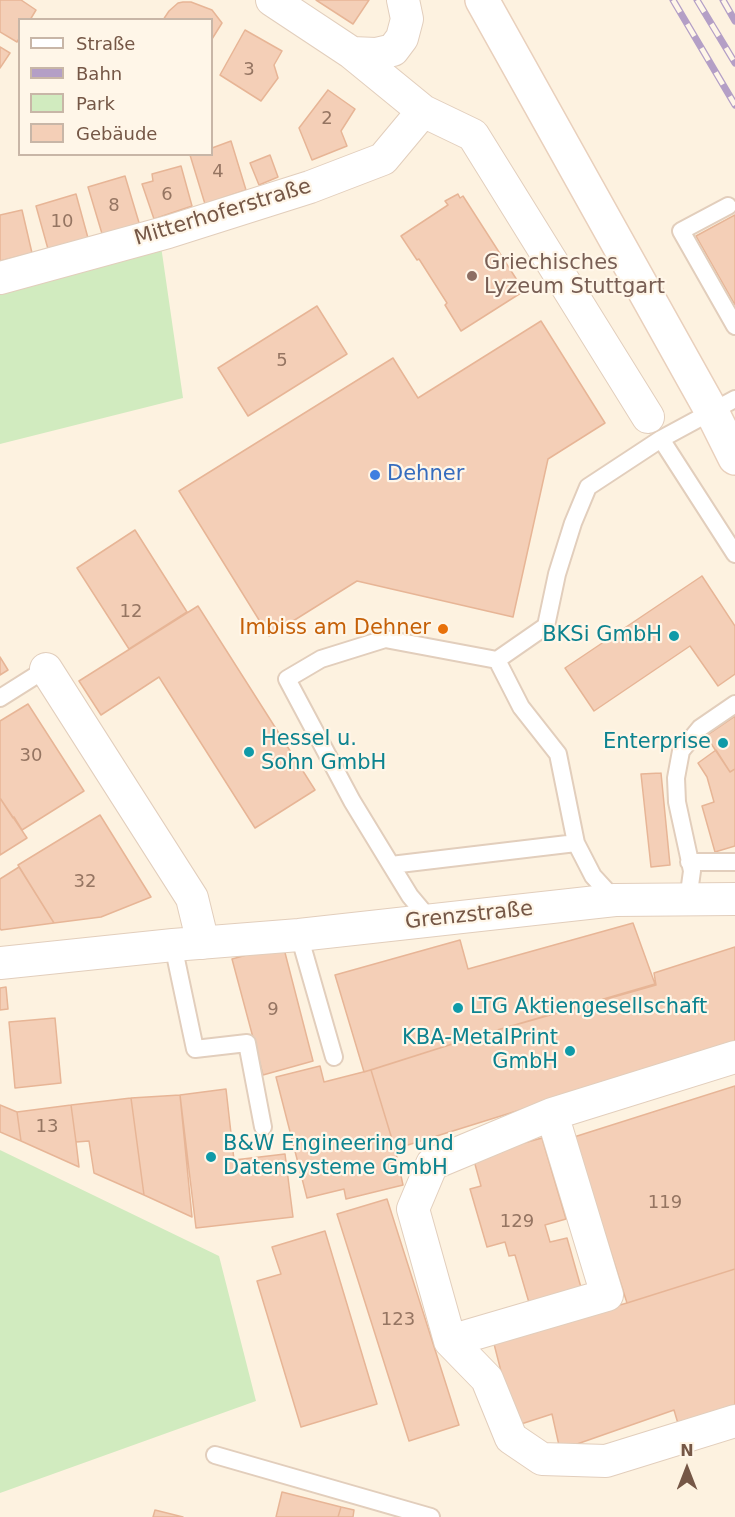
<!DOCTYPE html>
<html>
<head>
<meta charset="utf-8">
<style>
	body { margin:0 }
	#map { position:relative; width:735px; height:1517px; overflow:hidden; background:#fdf2e0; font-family:"DejaVu Sans",sans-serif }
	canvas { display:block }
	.legend { position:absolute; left:18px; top:18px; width:195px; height:138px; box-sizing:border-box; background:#fff6e8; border:2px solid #c8b6a7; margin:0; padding:8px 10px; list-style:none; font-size:18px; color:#755746 }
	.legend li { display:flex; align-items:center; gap:12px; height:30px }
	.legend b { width:30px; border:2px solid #c8b6a7 }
	.north { position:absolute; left:657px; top:1439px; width:60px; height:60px; -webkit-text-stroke:4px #fff6e8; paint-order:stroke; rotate:0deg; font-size:16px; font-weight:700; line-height:24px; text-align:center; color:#755746 }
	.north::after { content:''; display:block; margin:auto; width:21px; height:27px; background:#755746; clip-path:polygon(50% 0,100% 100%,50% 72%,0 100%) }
</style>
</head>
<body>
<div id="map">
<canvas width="735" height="1517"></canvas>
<ul class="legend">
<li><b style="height:8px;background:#fff"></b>Straße</li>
<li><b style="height:8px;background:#b49fc6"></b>Bahn</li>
<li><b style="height:16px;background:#d1ebbf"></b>Park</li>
<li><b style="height:16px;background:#f4cfb7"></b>Gebäude</li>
</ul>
<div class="north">N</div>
</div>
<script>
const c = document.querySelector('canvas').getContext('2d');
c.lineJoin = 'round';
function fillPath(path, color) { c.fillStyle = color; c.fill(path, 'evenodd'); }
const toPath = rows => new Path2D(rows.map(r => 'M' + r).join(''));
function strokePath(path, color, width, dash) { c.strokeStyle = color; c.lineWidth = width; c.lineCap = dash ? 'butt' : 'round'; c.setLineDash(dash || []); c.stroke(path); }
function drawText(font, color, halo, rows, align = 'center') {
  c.font = font + ' "DejaVu Sans",sans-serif'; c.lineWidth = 4.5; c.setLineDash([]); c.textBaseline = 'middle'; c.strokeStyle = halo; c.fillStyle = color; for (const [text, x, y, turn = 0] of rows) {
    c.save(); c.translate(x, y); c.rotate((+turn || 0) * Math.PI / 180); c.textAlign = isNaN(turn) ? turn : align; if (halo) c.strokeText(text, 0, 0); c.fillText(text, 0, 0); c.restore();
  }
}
const green = toPath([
	[161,246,183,398,0,444,0,288],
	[0,1150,219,1256,256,1401,0,1493]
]);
const building = toPath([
	[0,0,21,0,36,10,30,20,20,20,20,37,17,42,0,32,0,0],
	[316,0,369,0,353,24,316,0],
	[183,2,191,2,212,10,222,23,212,39,212,20,163,20,169,11,178,3,183,2],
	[245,30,282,51,274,65,278,78,261,101,220,75,245,30],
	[0,47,10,53,0,68,0,47],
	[328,90,355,109,341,131,347,146,312,160,299,128,328,90],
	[231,141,246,190,205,204,190,155,212,154,212,148,231,141],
	[270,155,278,177,259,185,250,163,270,155],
	[181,166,192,206,154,219,142,184,153,181,152,174,181,166],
	[125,176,140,226,103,237,88,187,125,176],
	[76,194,88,238,48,249,36,206,76,194],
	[458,194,460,198,463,196,524,291,461,331,445,305,447,303,419,259,417,260,401,236,448,205,445,201,458,194],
	[22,210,32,253,0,261,0,215,22,210],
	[735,215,735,305,696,236,735,215],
	[317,306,347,354,248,416,218,368,317,306],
	[541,321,605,423,548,459,513,617,357,581,269,636,179,491,393,358,418,398,541,321],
	[135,530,187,612,129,649,77,568,135,530],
	[702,576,735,626,735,674,718,686,690,646,594,711,565,668,702,576],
	[198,606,315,790,255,828,159,677,101,715,79,681,198,606],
	[0,657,8,670,0,675,0,657],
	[28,704,84,791,22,830,14,817,13,818,0,798,0,721,28,704],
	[735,716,735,769,730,772,706,736,735,716],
	[716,750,730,772,735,769,735,846,715,852,702,806,714,802,707,777,698,763,716,750],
	[661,773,670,865,651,867,641,774,661,773],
	[0,798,27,838,0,855,0,798],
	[100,815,151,897,101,917,54,923,18,865,100,815],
	[19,867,54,923,1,930,0,928,0,879,19,867],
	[633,923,655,984,487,1033,364,1072,335,975,460,940,468,969,633,923],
	[283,945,313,1061,263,1075,232,959,283,945],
	[735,947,735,1043,395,1149,371,1070,487,1033,656,985,654,973,735,947],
	[6,987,8,1009,0,1010,0,988,6,987],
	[55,1018,61,1083,15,1088,9,1022,55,1018],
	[320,1066,324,1082,371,1070,395,1149,403,1185,346,1199,344,1189,307,1198,276,1077,320,1066],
	[735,1086,735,1269,627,1303,574,1137,735,1086],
	[226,1089,234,1160,285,1154,293,1217,196,1228,180,1095,226,1089],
	[180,1095,192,1217,144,1195,131,1098,180,1095],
	[131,1098,144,1195,94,1173,89,1141,76,1142,71,1105,131,1098],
	[0,1105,17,1112,21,1141,0,1132,0,1105],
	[71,1105,76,1142,79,1167,21,1141,17,1112,71,1105],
	[542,1138,566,1219,545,1225,550,1242,567,1238,582,1291,530,1306,515,1255,509,1256,505,1242,487,1247,470,1189,481,1186,473,1157,542,1138],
	[387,1199,459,1425,409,1441,337,1214,387,1199],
	[325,1231,377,1404,301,1427,257,1281,281,1274,272,1247,325,1231],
	[735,1269,735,1410,679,1427,674,1410,560,1450,552,1414,515,1426,493,1340,627,1303,735,1269],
	[282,1492,341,1507,338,1517,276,1517,282,1492],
	[341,1507,354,1510,353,1517,338,1517,341,1507],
	[155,1510,183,1517,153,1517,155,1510]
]);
const lane = toPath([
	[728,206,681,231,735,326],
	[661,439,735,554],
	[497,660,521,707,558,754,576,843,391,865,352,801,287,679,321,659,385,639,497,660,546,626,557,574,573,523,588,487,661,439,735,399],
	[0,698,46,669],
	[576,843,593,876,615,900],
	[689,862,735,862],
	[391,865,410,896,431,921],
	[688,900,692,871,677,802,676,778,681,751,700,728,735,704],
	[299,935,334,1057],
	[173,945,195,1049,247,1043,263,1127],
	[215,1455,431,1517]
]);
const street = toPath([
	[272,0,352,53,423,111,473,135,648,417],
	[352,53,376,54,393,50,402,38,407,19,403,0],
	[0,278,168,232,310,187,383,159,423,111],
	[46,669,192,898,203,943],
	[0,963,173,945,299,935,615,900,735,899],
	[552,1114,607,1295,450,1341,413,1209,432,1164,552,1114,735,1057],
	[450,1341,487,1379,511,1438,542,1459,606,1461,735,1421]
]);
const secondary = toPath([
	[482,0,712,412,735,458]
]);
const rail = toPath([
	[673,0,735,105],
	[697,0,735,63],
	[723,0,735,21]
]);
const markers = [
	[472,276,6,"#8d6e63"],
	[375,475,6,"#3f7fe0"],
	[443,629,6,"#e8710a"],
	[674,636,6,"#0f9aa8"],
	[723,743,6,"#0f9aa8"],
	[249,752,6,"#0f9aa8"],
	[458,1008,6,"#0f9aa8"],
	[570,1051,6,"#0f9aa8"],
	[211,1157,6,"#0f9aa8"]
];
const numberNames = [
	["3",249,70],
	["2",327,119],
	["4",218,172],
	["6",167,195],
	["8",114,206],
	["10",62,222],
	["5",282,361],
	["12",131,612],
	["30",31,756],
	["32",85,882],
	["9",273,1010],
	["13",47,1127],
	["119",665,1203],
	["129",517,1222],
	["123",398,1320]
];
const streetNames = [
	["Mitterhoferstraße",223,213,-17],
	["Grenzstraße",469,916,-6]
];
const educationNames = [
	["Griechisches",484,264],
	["Lyzeum Stuttgart",484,288]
];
const shopNames = [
	["Dehner",387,475]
];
const foodNames = [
	["Imbiss am Dehner",431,629]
];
const cultureNames = [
	["BKSi GmbH",662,636],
	["Hessel u.",261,740,"left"],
	["Sohn GmbH",261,764,"left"],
	["Enterprise",711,743],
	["LTG Aktiengesellschaft",470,1008,"left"],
	["KBA-MetalPrint",558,1039],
	["GmbH",558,1063],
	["B&W Engineering und",223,1145,"left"],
	["Datensysteme GmbH",223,1169,"left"]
];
fillPath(green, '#d1ebbf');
fillPath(building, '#f4cfb7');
strokePath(building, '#e7b596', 1.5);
strokePath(lane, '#e2cebc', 20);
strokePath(street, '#e2cebc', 34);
strokePath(secondary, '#e9d0bc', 36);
strokePath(lane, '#fff', 16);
strokePath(street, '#fff', 32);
strokePath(secondary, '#fff', 33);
strokePath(rail, '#b49fc6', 7);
strokePath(rail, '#fff6e8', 4.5, [14]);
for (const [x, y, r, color] of markers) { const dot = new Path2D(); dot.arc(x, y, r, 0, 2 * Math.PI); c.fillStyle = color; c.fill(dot); strokePath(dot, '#fff6e8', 2); }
drawText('18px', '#957562', null, numberNames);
drawText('21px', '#755746', '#fff6e8', streetNames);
drawText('21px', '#785e54', '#fff6e8', educationNames, 'left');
drawText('21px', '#366cbe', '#fff6e8', shopNames, 'left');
drawText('21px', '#c56008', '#fff6e8', foodNames, 'right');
drawText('21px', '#0d838f', '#fff6e8', cultureNames, 'right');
</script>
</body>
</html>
